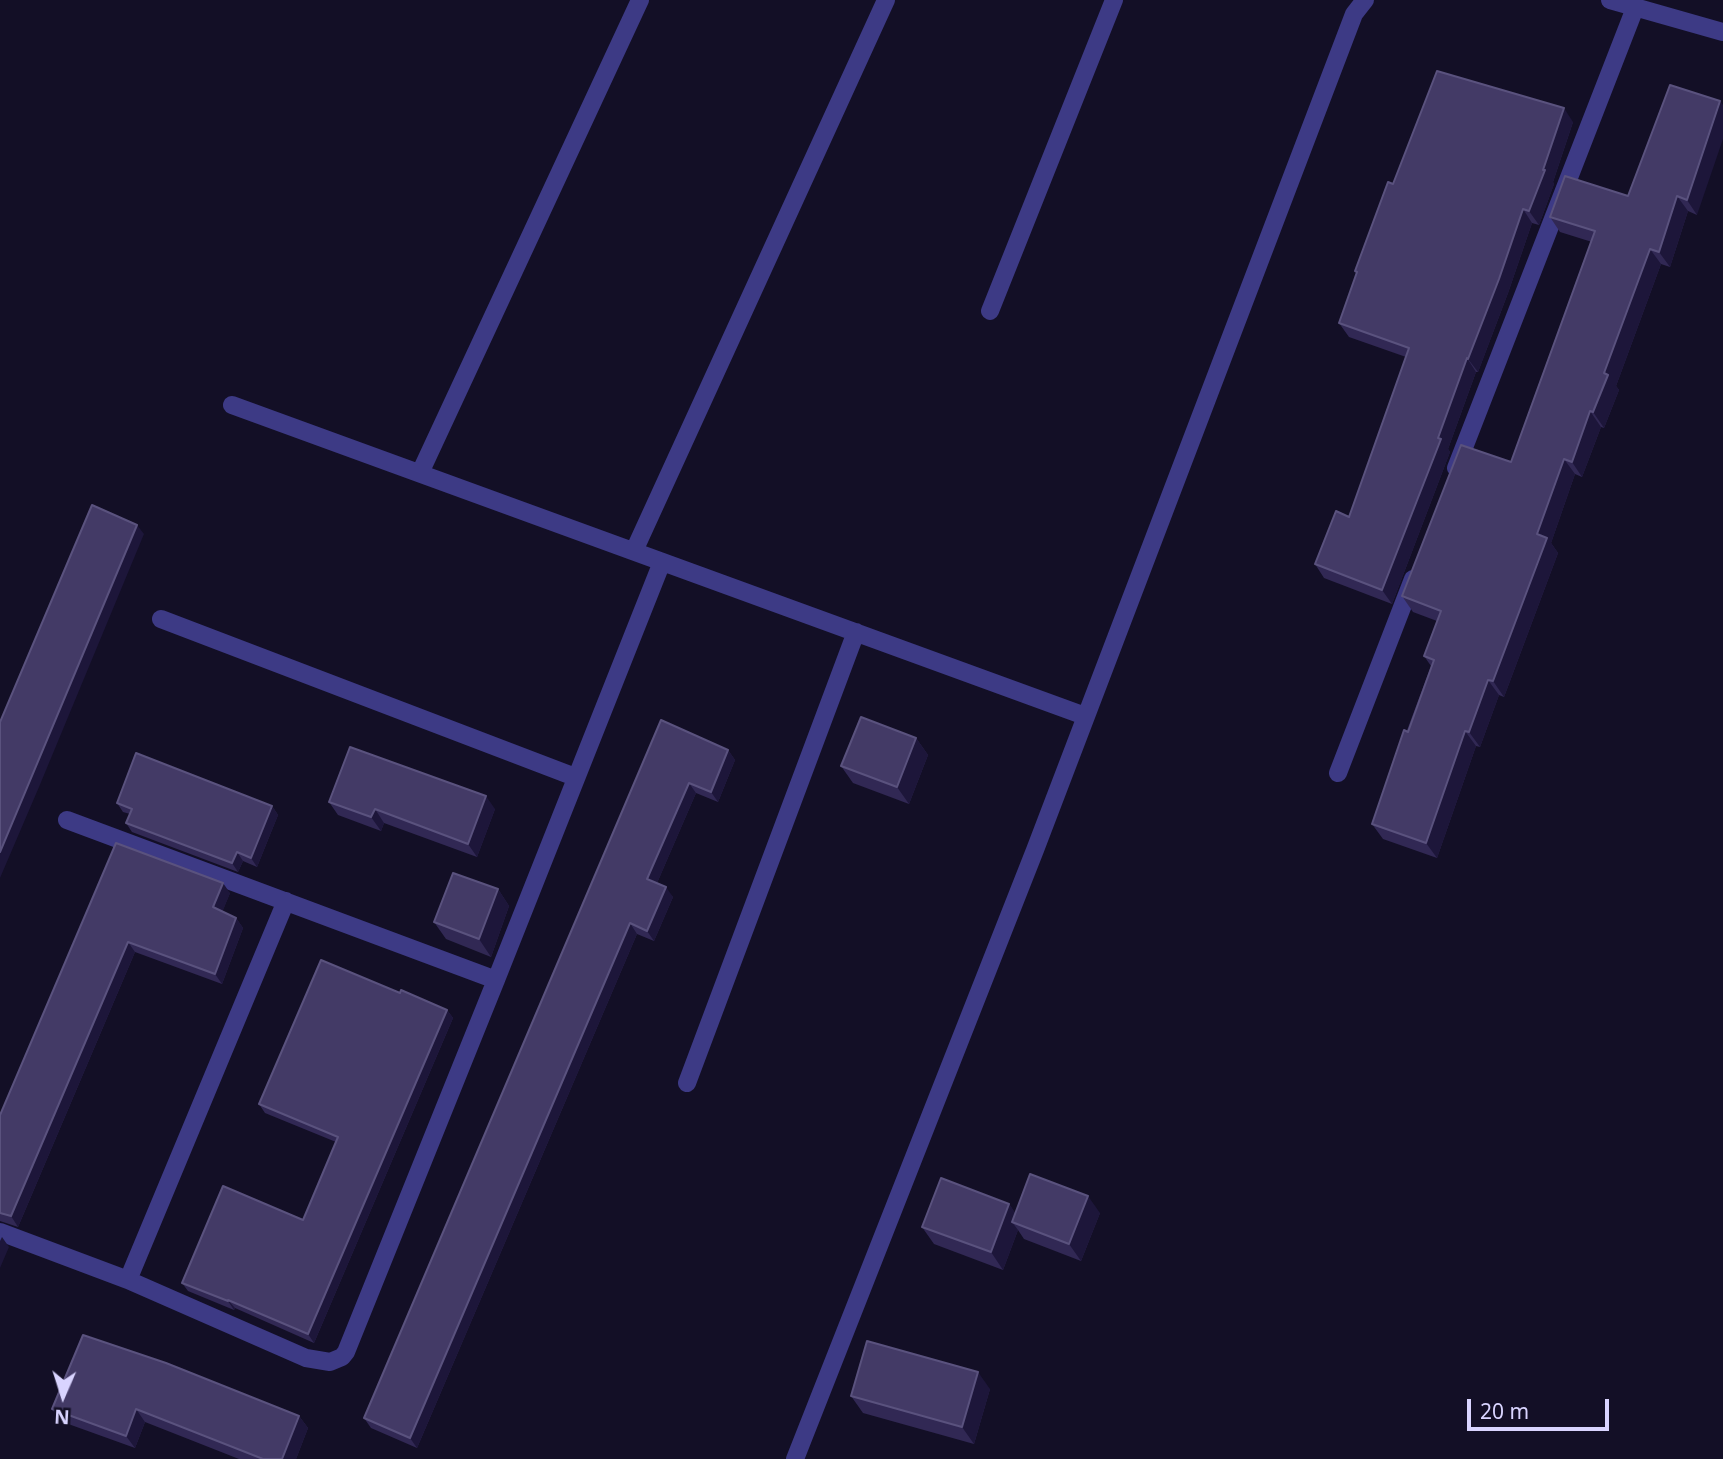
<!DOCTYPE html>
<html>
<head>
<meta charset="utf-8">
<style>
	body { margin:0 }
	#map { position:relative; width:1723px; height:1459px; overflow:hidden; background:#130f26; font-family:"Noto Sans",sans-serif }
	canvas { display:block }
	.north { position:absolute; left:28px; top:1361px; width:70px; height:70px; -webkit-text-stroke:5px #130f26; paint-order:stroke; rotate:183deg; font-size:19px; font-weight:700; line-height:28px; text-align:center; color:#d9d4ff }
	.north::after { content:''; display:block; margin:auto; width:24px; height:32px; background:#d9d4ff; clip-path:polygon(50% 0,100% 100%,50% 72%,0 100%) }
	.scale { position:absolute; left:1467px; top:1399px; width:142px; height:32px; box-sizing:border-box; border:4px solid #d9d4ff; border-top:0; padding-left:9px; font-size:21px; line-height:24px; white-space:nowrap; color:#d9d4ff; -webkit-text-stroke:5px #130f26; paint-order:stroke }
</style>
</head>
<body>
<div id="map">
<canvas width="1723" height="1459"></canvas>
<div class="north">N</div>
<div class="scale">20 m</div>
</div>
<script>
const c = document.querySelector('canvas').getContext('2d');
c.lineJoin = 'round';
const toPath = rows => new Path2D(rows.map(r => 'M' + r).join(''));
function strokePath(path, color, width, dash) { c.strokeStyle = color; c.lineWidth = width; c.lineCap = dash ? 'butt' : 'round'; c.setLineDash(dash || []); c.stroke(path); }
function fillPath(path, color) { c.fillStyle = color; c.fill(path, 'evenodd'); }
const minor = toPath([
	[1610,0,1723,32],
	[990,311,1114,0],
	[232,405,1085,716],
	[1456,468,1635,8],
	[420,473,640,0],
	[634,551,886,0],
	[161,619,575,777],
	[1338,773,1413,579],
	[67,820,496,980],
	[687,1083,856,632],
	[0,1232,128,1280,306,1358,330,1362,342,1357,346,1352,496,980,662,562],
	[128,1280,286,901],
	[795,1459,1035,850,1354,14,1365,0]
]);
const wall = toPath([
	[1670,85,1697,215,1688,211,1670,267,1661,264,1616,386,1619,390,1604,428,1601,427,1582,477,1575,474,1551,543,1558,553,1504,697,1499,695,1480,747,1476,746,1437,858,1383,839,1372,824,1431,666,1424,656,1437,621,1413,612,1402,596,1511,462,1592,242,1560,232,1550,217,1628,196],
	[1573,122,1553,182,1554,184,1539,225,1532,223,1508,293,1478,372,1476,372,1448,449,1450,452,1392,604,1324,578,1315,564,1349,517,1406,357,1349,337,1339,323,1357,274,1355,271,1393,184],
	[661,720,728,750,735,760,718,802,696,793,657,883,673,897,654,941,637,934,417,1448,371,1428,364,1418],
	[916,738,928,755,909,804,853,783,841,766],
	[329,802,495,809,477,857,384,823,381,831,338,815],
	[117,803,272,806,278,815,257,867,243,861,238,872,132,832,126,823,130,814,123,812],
	[116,843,230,893,222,912,236,918,243,928,222,984,135,952,18,1227,0,1221,0,1115],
	[498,889,509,906,491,957,446,939,434,922],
	[400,993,447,1010,453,1018,314,1343,235,1308,234,1310,188,1291,182,1283,303,1220,336,1142,265,1113,259,1104],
	[1009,1204,1015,1213,1100,1213,1081,1261,1024,1239,1018,1230,1003,1270,934,1244,922,1227],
	[83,1335,299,1416,308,1428,296,1459,239,1459,145,1422,135,1448,60,1421,52,1409],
	[990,1389,974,1444,863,1413,851,1396]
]);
const shadedWall = toPath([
	[1720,101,1723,105,1723,139,1697,215,1687,200],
	[1564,108,1573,122,1553,182,1554,184,1539,225,1529,211],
	[1677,196,1688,211,1670,267,1659,252],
	[1523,209,1532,223,1508,293,1478,372,1468,359],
	[1650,249,1661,264,1616,386,1619,390,1604,428,1593,412,1604,373],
	[1467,358,1476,372,1448,449,1450,452,1392,604,1382,590],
	[1590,411,1601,427,1582,477,1572,462],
	[1564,459,1575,474,1551,543,1558,553,1504,697,1493,681,1537,534],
	[137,525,144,534,39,787,0,878,0,852],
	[1488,680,1499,695,1480,747,1469,732],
	[1465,731,1476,746,1437,858,1426,843],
	[916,738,928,755,909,804,897,787],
	[728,750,735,760,718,802,711,792],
	[689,783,696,793,654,890,647,879],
	[486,796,495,809,477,857,468,844],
	[272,806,278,815,257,867,251,858],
	[375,809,384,823,381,831,371,817],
	[237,852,243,861,238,872,232,863],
	[223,883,230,893,220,918,213,907],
	[666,887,673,897,654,941,647,931],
	[498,889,509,906,491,957,479,939],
	[236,918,243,928,222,984,215,974],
	[630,923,637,934,417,1448,410,1438],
	[128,942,135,952,18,1227,11,1216],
	[447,1010,453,1018,314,1343,308,1334],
	[1088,1196,1100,1213,1081,1261,1069,1244],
	[1009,1204,1021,1221,1012,1222,1018,1230,1003,1270,991,1252],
	[2,1237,9,1247,0,1268,0,1241],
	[228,1300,235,1308,234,1310,228,1301],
	[978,1372,990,1389,974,1444,962,1427],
	[136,1409,145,1422,135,1448,126,1436],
	[299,1416,308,1428,296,1459,282,1459]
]);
const building = toPath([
	[1437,71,1564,108,1543,170,1545,170,1529,211,1523,209,1499,279,1468,359,1467,358,1438,438,1441,439,1382,590,1315,564,1336,511,1349,517,1409,348,1339,323,1357,272,1355,271,1388,182,1393,184,1437,71],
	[1670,85,1720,101,1687,200,1677,196,1659,252,1650,249,1604,373,1608,375,1593,412,1590,411,1572,462,1564,459,1537,534,1547,538,1493,681,1488,680,1469,732,1465,731,1426,843,1372,824,1404,730,1408,732,1434,660,1424,656,1441,611,1402,596,1461,445,1511,462,1595,231,1550,217,1565,176,1628,196,1670,85],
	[92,505,137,525,0,852,0,722,92,505],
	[861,717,916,738,897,787,841,766,861,717],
	[661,720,728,750,711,792,689,783,647,879,666,887,647,931,630,923,410,1438,364,1418,661,720],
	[350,747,486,796,468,844,375,809,371,817,329,802,350,747],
	[136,753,272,806,251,858,237,852,232,863,126,823,132,809,117,803,136,753],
	[116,843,223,883,213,907,236,918,215,974,128,942,11,1216,0,1213,0,1115,116,843],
	[453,873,498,889,479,939,434,922,453,873],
	[321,960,400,993,401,990,447,1010,308,1334,228,1300,228,1301,182,1283,223,1186,303,1220,338,1137,259,1104,321,960],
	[1030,1174,1088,1196,1069,1244,1012,1222,1030,1174],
	[941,1178,1009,1204,991,1252,922,1227,941,1178],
	[83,1335,166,1363,299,1416,282,1459,263,1459,136,1409,126,1436,52,1409,83,1335],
	[867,1341,978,1372,962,1427,851,1396,867,1341]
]);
strokePath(minor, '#3d3a85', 18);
fillPath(wall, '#312854');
fillPath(shadedWall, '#1d163a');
fillPath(building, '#433a66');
strokePath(building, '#5a527e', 2);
</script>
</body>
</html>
